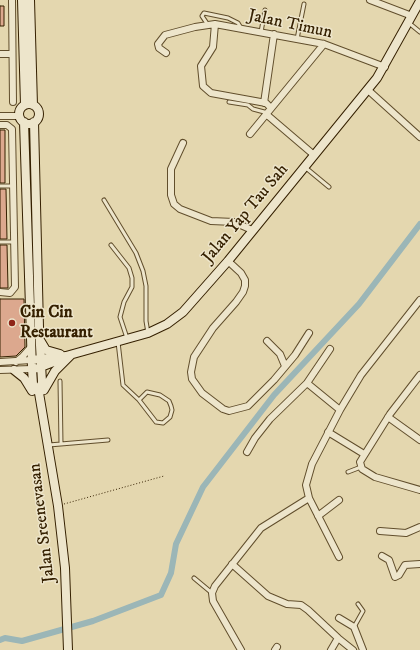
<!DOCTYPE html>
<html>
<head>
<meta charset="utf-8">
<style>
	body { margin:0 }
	canvas { display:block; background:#e4d7af }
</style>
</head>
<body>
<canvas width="420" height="650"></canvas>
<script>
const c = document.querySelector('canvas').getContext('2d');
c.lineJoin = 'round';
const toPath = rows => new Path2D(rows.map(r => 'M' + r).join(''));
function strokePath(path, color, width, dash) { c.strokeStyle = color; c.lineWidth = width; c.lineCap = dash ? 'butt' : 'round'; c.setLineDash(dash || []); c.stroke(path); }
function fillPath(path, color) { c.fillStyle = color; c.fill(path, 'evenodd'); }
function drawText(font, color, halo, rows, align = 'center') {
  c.font = font + ' "IM FELL DW Pica",serif'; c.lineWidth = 3; c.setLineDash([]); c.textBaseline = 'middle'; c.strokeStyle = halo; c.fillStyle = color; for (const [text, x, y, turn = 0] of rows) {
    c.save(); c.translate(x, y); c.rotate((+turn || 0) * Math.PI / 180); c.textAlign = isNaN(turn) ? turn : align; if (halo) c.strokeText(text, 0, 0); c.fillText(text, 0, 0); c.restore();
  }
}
const canal = toPath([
	[0,640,5,638,22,641,93,621,161,595,171,573,176,544,203,487,274,395,359,304,420,224]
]);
const building = toPath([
	[0,6,4,6,4,26,0,26,0,6],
	[0,130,5,130,5,183,0,183,0,130],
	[0,189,6,189,7,239,0,239,0,189],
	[0,245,7,245,8,288,0,288,0,245],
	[0,299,24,299,25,347,16,356,0,357,0,299]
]);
const path = toPath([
	[64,504,164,476]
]);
const lane = toPath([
	[409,23,420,32],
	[208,25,202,16,204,13,228,18,238,23,241,28],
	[261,32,265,10],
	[297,39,304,4],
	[229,102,248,105,253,109,268,113],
	[306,168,329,187],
	[0,186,13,186],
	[104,200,136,253,143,271,146,286,146,321,148,333],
	[0,242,15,242],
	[111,245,129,268,132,278,132,287,124,302,120,317,127,338],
	[118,342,123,385,139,400,156,422,163,423,170,417,172,410,171,406,169,401,160,395,147,392,139,400],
	[60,381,61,444],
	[49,445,108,440],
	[348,472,361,467],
	[194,578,212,593],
	[354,627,363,611,358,604]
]);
const street = toPath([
	[12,0,13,102],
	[370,0,412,16],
	[215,24,213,47,201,66,203,86,211,93,266,103,271,108],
	[166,53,159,48,158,44,165,35,195,27,215,24,324,44,385,67],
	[0,54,12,54],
	[368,90,420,137],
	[264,103,274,34],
	[266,114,314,155],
	[0,116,19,116],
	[0,125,7,125,12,129,15,287,10,293,0,292],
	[250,134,324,44],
	[183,143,171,169,171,195,174,204,180,209,211,221,234,222,252,230],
	[228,261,241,273,245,280,245,286,243,292,236,302,213,328,194,357,191,372,192,379,202,393,223,409,229,411,248,406,274,380,295,355,309,333],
	[267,341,280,354,285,366],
	[0,362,31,360],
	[16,362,23,356,31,347],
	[0,370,32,369],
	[420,375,390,414,360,462,362,469,375,477,420,490],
	[307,383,330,349],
	[388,417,420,440],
	[328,432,364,454],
	[247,452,255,438,270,419,307,383,340,410],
	[309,498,339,557],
	[318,516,339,500],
	[380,531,406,533,420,527],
	[382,556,389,560,395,577,399,575,405,565,420,564],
	[232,564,268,596,287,604,301,605,308,610,338,638,331,650],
	[339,618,354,627,363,650],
	[338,638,353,650],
	[241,650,213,601,212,593,215,586,261,528,309,498,306,485,312,464,340,410,361,375,420,300],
	[275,650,277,647]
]);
const secondary = toPath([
	[22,0,25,105],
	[30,0,33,105],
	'19 114a10 10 0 1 1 20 0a10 10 0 1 1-20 0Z',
	[24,122,32,369,33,384,39,393],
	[34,122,39,327,42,382,39,393,58,506,65,568,68,650],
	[40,340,46,350,60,354],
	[31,360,66,356,148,333,167,324,183,312,228,261,377,78,420,1],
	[38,368,64,358],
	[14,370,24,378,32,391],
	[44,390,55,371,71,355]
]);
const markers = [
	[12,323,4,"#8f2418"]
];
const streetNames = [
	["Jalan Timun",290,25,12],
	["Jalan Yap Tau Sah",246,214,-50],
	["Jalan Sreenevasan",43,523,-97]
];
const poiNames = [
	["Cin Cin",20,313],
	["Restaurant",20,333]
];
strokePath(canal, '#9bb6b7', 6);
fillPath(building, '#dca88e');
strokePath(building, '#352000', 1);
strokePath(lane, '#614e2c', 5);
strokePath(street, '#614e2c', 8);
strokePath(secondary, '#352000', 10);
strokePath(path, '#352000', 1, [1, 2]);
strokePath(lane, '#ede5cb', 3);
strokePath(street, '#ede5cb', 6);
strokePath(secondary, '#ede5cb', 8);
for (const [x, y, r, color] of markers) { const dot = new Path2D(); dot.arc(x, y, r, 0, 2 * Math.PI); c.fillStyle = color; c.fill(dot); strokePath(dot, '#ede5cb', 1.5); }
drawText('17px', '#352000', '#ede5cb', streetNames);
drawText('bold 17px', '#352000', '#ede5cb', poiNames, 'left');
</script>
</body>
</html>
